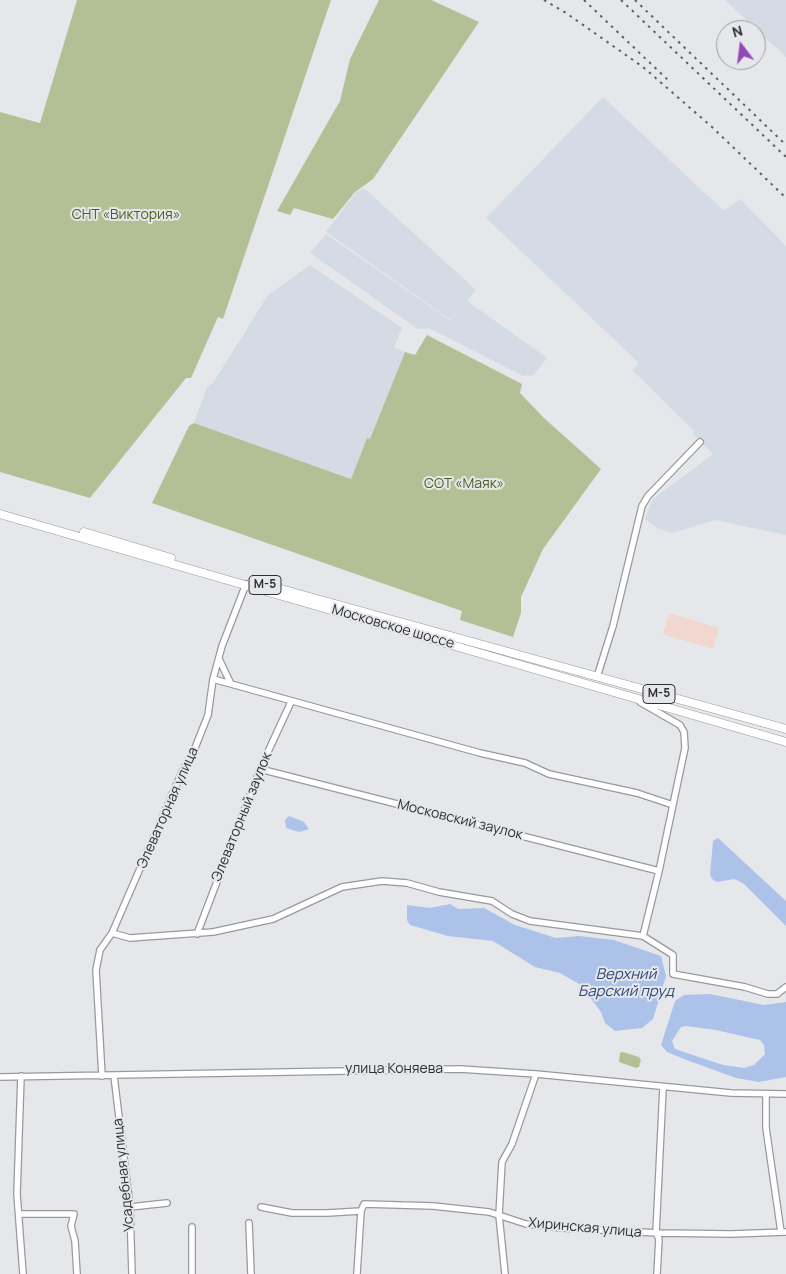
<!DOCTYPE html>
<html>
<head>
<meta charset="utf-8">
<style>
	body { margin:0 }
	#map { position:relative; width:786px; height:1274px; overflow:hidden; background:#e5e7ea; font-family:Manrope,sans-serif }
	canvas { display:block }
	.north { position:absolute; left:716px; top:20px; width:50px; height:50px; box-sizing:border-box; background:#e5e7ea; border:1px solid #9c9da0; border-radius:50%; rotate:345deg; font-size:14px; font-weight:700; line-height:20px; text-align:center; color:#2f2f31 }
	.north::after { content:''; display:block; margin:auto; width:18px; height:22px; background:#9448b9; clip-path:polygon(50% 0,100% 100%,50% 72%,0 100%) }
</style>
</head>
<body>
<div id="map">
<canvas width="786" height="1274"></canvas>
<div class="north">N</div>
</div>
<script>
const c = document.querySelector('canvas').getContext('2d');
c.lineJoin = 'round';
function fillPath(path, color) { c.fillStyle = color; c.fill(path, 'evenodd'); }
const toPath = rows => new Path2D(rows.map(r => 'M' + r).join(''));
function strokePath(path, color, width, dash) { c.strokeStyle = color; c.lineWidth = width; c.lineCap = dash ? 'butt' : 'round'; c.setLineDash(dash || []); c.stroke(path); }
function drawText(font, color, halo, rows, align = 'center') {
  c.font = font + ' Manrope,sans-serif'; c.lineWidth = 4; c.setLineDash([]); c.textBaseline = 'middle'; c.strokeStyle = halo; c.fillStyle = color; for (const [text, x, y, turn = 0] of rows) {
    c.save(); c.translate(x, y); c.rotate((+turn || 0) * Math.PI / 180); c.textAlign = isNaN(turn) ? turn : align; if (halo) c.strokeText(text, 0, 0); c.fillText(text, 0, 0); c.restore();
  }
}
const built = toPath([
	[725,0,786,0,786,57],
	[603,97,724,211,740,199,786,246,786,535,715,520,672,533,659,529,645,519,653,499,713,454,693,434,695,432,632,370,639,363,486,218],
	[364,188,476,290,467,301,547,358,534,375,523,376,429,328,418,329,310,253,326,234,451,321,463,306,451,320,326,232,356,192],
	[310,265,402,328,394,347,405,352,370,440,367,439,351,479,194,423,207,387,213,383,268,295]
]);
const education = toPath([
	[669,613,719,628,713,649,663,634]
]);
const green = toPath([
	[77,0,331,0,223,319,218,317,191,378,186,378,90,498,0,472,0,112,40,123],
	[379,0,431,0,479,22,373,179,355,192,333,219,294,208,290,215,277,211,340,101,350,59],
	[427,335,522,384,520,393,544,418,601,469,543,549,521,597,521,613,513,637,460,620,462,611,152,503,189,426,194,423,351,479,367,438,370,439,405,352,415,355],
	[623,1052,639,1057,641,1060,639,1067,636,1068,619,1062,620,1053]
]);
const water = toPath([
	[289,816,304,822,309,829,299,832,286,828,285,820],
	[718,838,786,901,786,926,743,883,734,879,717,882,713,880,710,875,713,841],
	[450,904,458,909,484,908,515,925,556,938,579,936,614,940,661,956,666,976,653,1019,642,1028,615,1031,605,1023,601,1012,581,985,560,973,535,967,493,941,448,936,410,925,407,920,407,905,430,908],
	[710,994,764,1005,786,1002,786,1077,759,1082,736,1078,684,1059,667,1052,661,1045,675,1001,684,995],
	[686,1026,716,1030,760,1040,764,1045,765,1054,754,1065,744,1068,723,1065,675,1049,672,1041,681,1027]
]);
const minor = toPath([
	[219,659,230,682],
	[597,677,613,626,642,506,648,496,700,442],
	[213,679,480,753,525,763,549,774,637,793,673,805],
	[640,702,680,725,684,732,685,748,659,871,643,936,673,955,673,974,745,987,768,994,777,994,786,987],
	[260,769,659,871],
	[112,933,130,938,213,932,273,919,342,887,382,881,407,883,439,892,492,901,512,914,530,921,643,936],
	[197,934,260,769,291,702],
	[21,1076,17,1194,23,1274],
	[102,1076,96,970,100,950,112,933,182,772,195,748,208,715,213,679,222,646,246,584],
	[114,1076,130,1207,132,1274],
	[0,1077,460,1069,536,1074,731,1093,786,1094],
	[766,1094,766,1128,781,1232],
	[130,1207,167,1203],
	[261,1207,292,1213,327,1213,361,1211,364,1204,433,1206,489,1212,526,1224,562,1228,659,1233,731,1234,786,1232],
	[19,1214,74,1214,71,1226,75,1241,77,1274],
	[249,1223,251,1274],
	[192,1274,192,1227],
	[357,1274,361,1211],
	[505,1274,499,1215,502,1162,512,1144,536,1074],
	[657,1274,659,1239,656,1233,663,1088]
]);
const highway = toPath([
	[0,514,786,742],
	[84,532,171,558],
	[252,581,786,729]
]);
const rail = toPath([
	[544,0,566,13,643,67,712,127,786,198],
	[584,0,669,81],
	[621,0,786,157],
	[635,0,786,145]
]);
const shields = [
	[265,585,32],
	[659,694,32]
];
const shieldNames = [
	["М-5",265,585],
	["М-5",659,694]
];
const parkNames = [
	["СНТ «Виктория»",126,215],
	["СОТ «Маяк»",464,484]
];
const streetNames = [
	["Московское шоссе",393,627,16],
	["Элеваторная улица",168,808,-66],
	["Элеваторный заулок",242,817,-68],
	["Московский заулок",460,820,14],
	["улица Коняева",394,1069],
	["Усадебная улица",124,1175,-96],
	["Хиринская улица",585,1228,5]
];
const waterNames = [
	["Верхний",626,975],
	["Барский пруд",626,992]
];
fillPath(built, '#d5dbe4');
fillPath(education, '#f0d7cf');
fillPath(green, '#b3c096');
fillPath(water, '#acc2e9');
strokePath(minor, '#98999c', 8);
strokePath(highway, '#98999c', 9);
strokePath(minor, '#fff', 5.5);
strokePath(highway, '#fff', 8);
strokePath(rail, '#5d5e60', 2, [2.5, 5]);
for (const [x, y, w] of shields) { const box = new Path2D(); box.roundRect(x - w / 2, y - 9.5, w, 19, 4); c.fillStyle = '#e5e7ea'; c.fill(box); strokePath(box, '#2f2f31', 1); }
drawText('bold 12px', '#2f2f31', null, shieldNames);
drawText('14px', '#4e5e1d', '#e5e7ea', parkNames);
drawText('14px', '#2f2f31', '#e5e7ea', streetNames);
drawText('italic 15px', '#2d4779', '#e5e7ea', waterNames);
</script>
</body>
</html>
